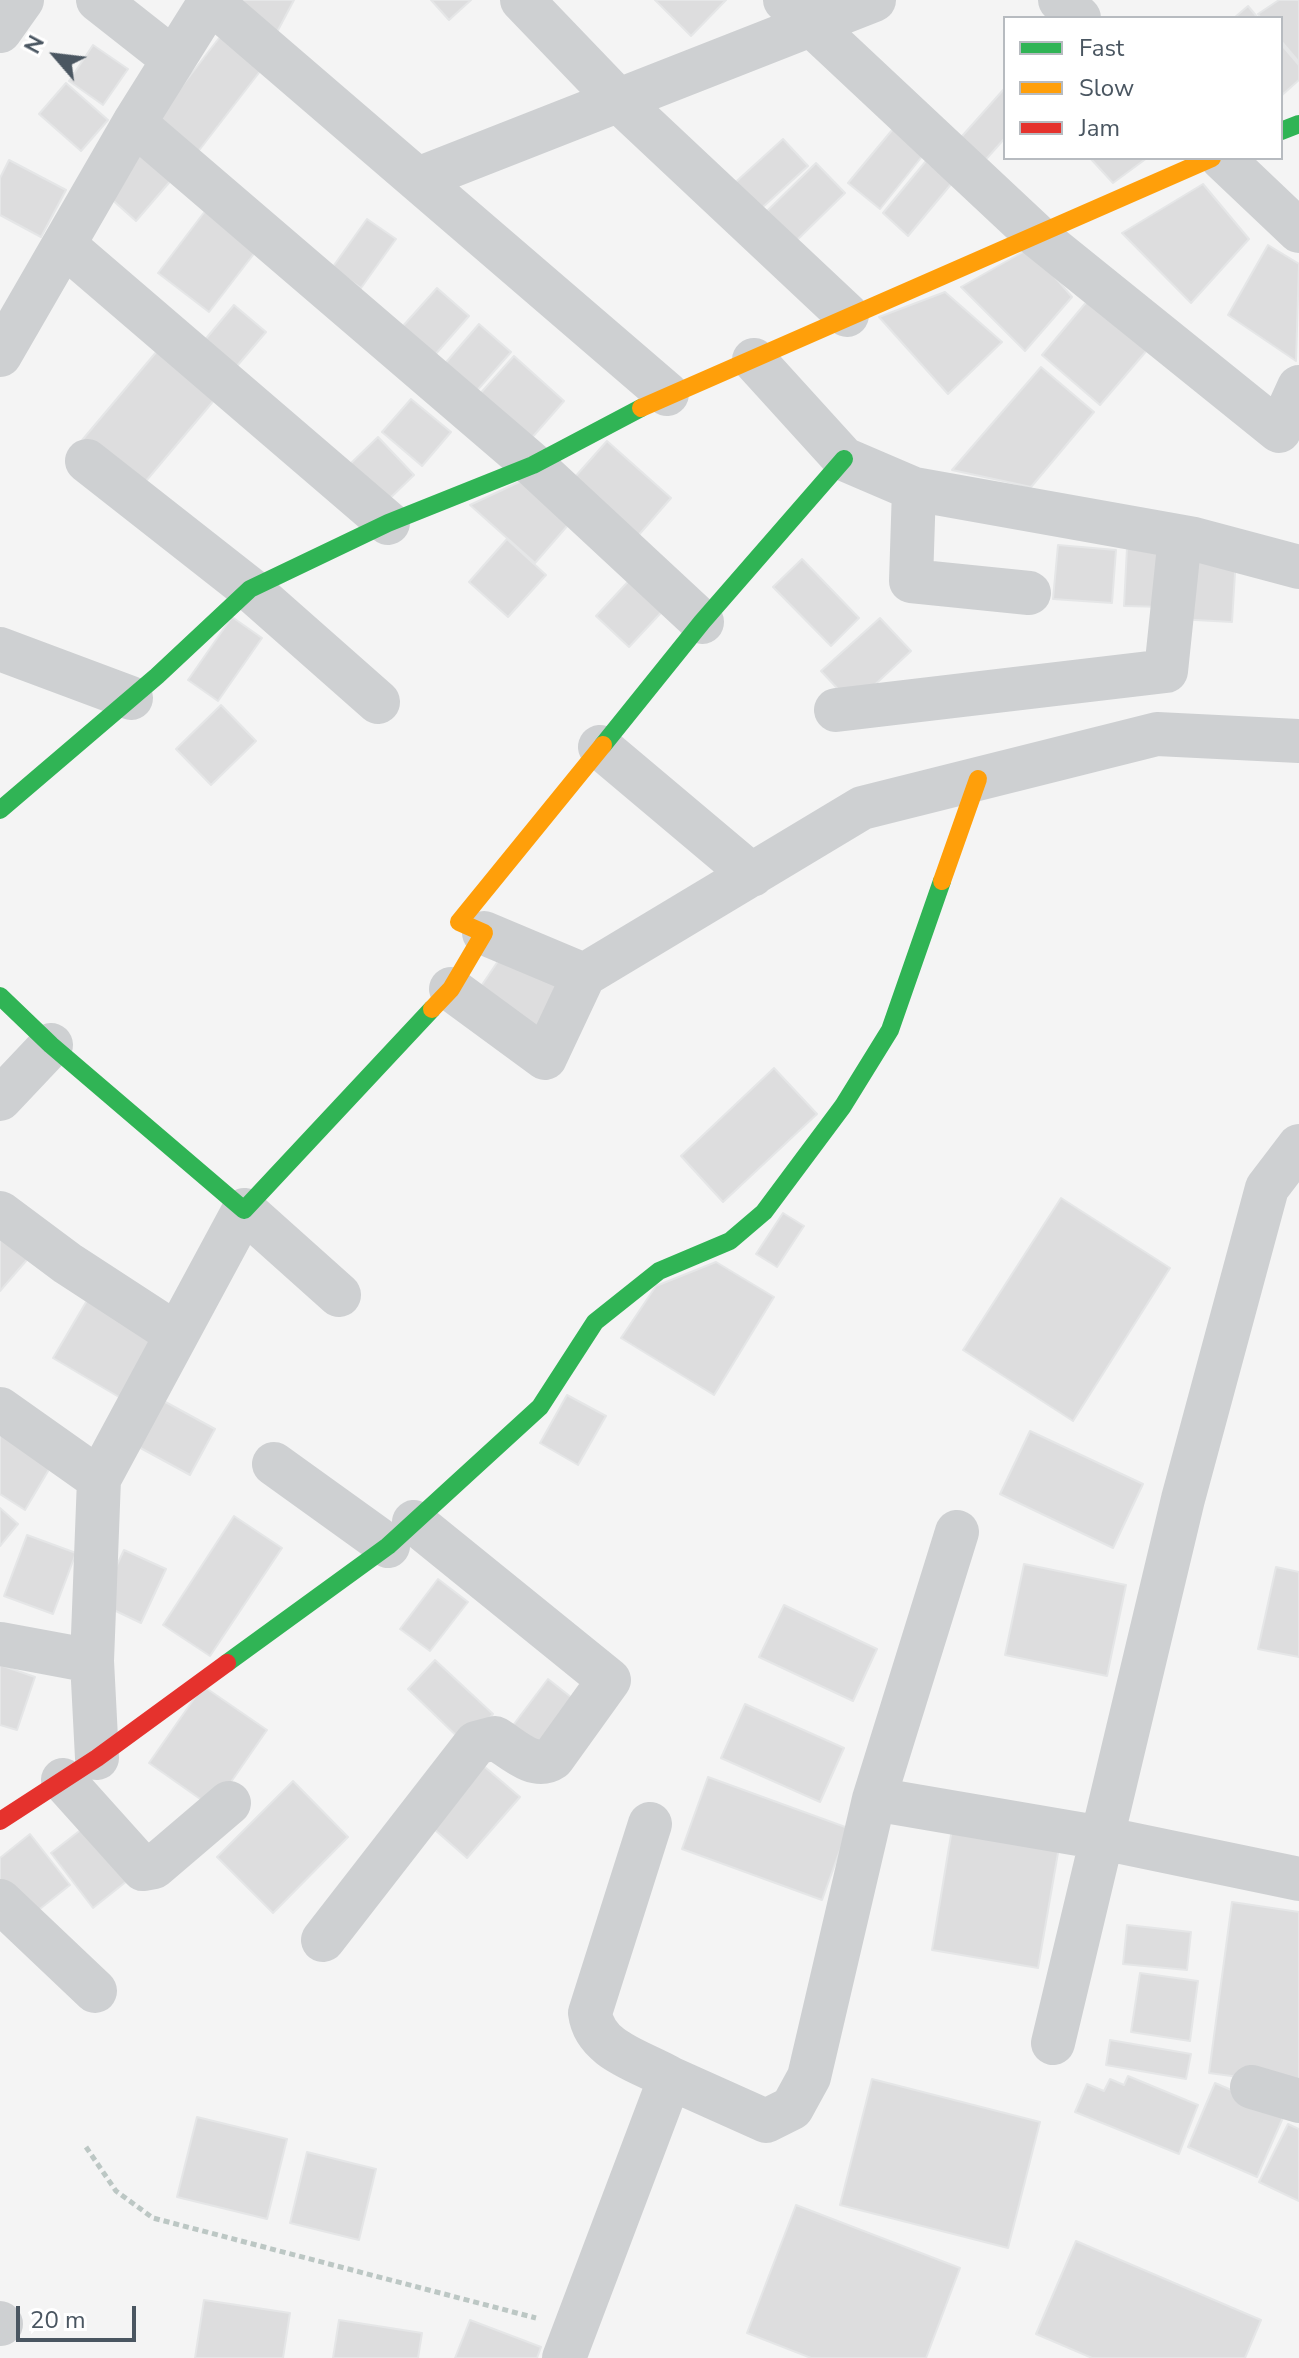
<!DOCTYPE html>
<style>
body{margin:0}
#map{position:relative;width:1299px;height:2358px;overflow:hidden;background:#f4f4f4;font-family:"Nunito Sans",sans-serif}
canvas{display:block}
.legend{position:absolute;left:1003px;top:16px;width:280px;height:144px;box-sizing:border-box;background:#fff;border:2px solid #b7bbc0;margin:0;padding:10px 14px;list-style:none;font-size:24px;color:#4a5661}
.legend li{display:flex;align-items:center;gap:16px;height:40px}
.legend b{width:40px;border:2px solid #b7bbc0}
.north{position:absolute;left:16px;top:16px;width:80px;height:80px;-webkit-text-stroke:6px #fff;paint-order:stroke;rotate:298deg;font-size:22px;font-weight:700;line-height:32px;text-align:center;color:#4a5661}
.north::after{content:'';display:block;margin:auto;width:28px;height:36px;background:#4a5661;clip-path:polygon(50% 0,100% 100%,50% 72%,0 100%)}
.scale{position:absolute;left:16px;top:2306px;width:120px;height:36px;box-sizing:border-box;border:4px solid #4a5661;border-top:0;padding-left:10px;font-size:24px;line-height:28px;white-space:nowrap;color:#4a5661;-webkit-text-stroke:6px #fff;paint-order:stroke}
</style>
<div id="map">
<canvas width="1299" height="2358"></canvas>
<ul class="legend">
<li><b style="height:10px;background:#30b455"></b>Fast</li>
<li><b style="height:10px;background:#ff9f0a"></b>Slow</li>
<li><b style="height:10px;background:#e5322d"></b>Jam</li>
</ul>
<div class="north">N</div>
<div class="scale">20 m</div>
</div>
<script>
const ctx = document.querySelector('canvas').getContext('2d');
ctx.lineJoin = 'round';
function paint(path, color) { ctx.fillStyle = color; ctx.fill(path, 'evenodd'); }
function trace(path, color, width, dash) { ctx.strokeStyle = color; ctx.lineWidth = width; ctx.lineCap = dash ? 'butt' : 'round'; ctx.setLineDash(dash || []); ctx.stroke(path); }
const building = new Path2D(`
 M236,0h58l-17,32z
 M431,0h40l-22,20z
 M655,0h71l-35,36z
 M1279,0h20v62l-18,-21v-23h-20l-3,-4z
 M1248,6l10,12h-24z
 M226,29l42,32 -71,92 -42,-32z
 M1281,44l18,21v15l-18,16z
 M93,45l35,24 -25,36 -34,-24z
 M66,83l42,37 -27,31 -42,-37z
 M1004,89l1,49 -25,28 -25,-22z
 M893,129l31,25 -44,55 -32,-26z
 M783,139l25,27 -55,50 -25,-27z
 M136,146l37,32 -37,43 -37,-33z
 M1090,158h57l-34,25z
 M9,160l57,30 -25,47 -41,-22v-37z
 M926,161l26,22 -44,53 -25,-23z
 M816,163l29,30 -50,49 -29,-30z
 M1203,184l46,55 -58,64 -69,-70z
 M212,202l51,40 -54,70 -51,-39z
 M367,219l29,20 -35,49 -29,-20z
 M1268,245l31,19 -3,97 -68,-46z
 M1030,248l42,49 -47,54 -64,-64z
 M437,288l32,28 -43,49 -32,-29z
 M945,292l57,50 -54,52 -69,-77z
 M1089,299l59,50 -48,56 -58,-50z
 M234,305l32,27 -41,48 -31,-27z
 M479,324l32,28 -38,43 -31,-28z
 M163,344l58,48 -86,102 -57,-49z
 M514,356l50,45 -35,40 -51,-45z
 M1041,367l53,45 -63,75 -79,-17z
 M411,399l40,33 -29,34 -40,-34z
 M378,437l36,38 -30,29 -36,-38z
 M607,441l64,57 -41,47 -64,-58z
 M530,477l45,40 -40,46 -65,-58z
 M507,539l39,36 -38,42 -39,-35z
 M1058,545l58,5 -4,53 -59,-4z
 M1127,548l44,2 -3,57 -44,-1z
 M1181,554l55,3 -4,65 -55,-3z
 M802,559l57,59 -28,28 -58,-59z
 M638,571l33,31 -42,45 -33,-31z
 M232,617l30,21 -44,63 -30,-21z
 M880,618l31,33 -58,54 -32,-34z
 M221,705l35,36 -45,44 -35,-36z
 M509,945l65,43 -38,56 -65,-43z
 M774,1068l43,46 -94,88 -42,-46z
 M1061,1198l109,70 -97,153 -110,-71z
 M783,1213l21,13 -27,41 -21,-13z
 M0,1226l32,28 -32,37z
 M716,1262l58,35 -60,98 -93,-57 35,-52z
 M95,1287l76,46 -42,70 -76,-45z
 M567,1395l39,21 -28,49 -38,-22z
 M160,1399l55,30 -25,46 -55,-30z
 M0,1422l57,34 -32,54 -25,-16z
 M1030,1431l113,53 -30,64 -113,-54z
 M0,1508l18,16 -18,22z
 M234,1516l48,32 -72,108 -47,-31z
 M27,1535l49,18 -23,61 -49,-18z
 M124,1550l42,19 -25,54 -42,-20z
 M1024,1564l102,21 -19,91 -102,-21z
 M1276,1567l23,5v85l-41,-8z
 M438,1579l30,23 -38,49 -30,-22z
 M784,1605l93,44 -24,52 -94,-44z
 M435,1660l58,54 -27,31 -58,-56z
 M0,1665l35,12 -18,53 -17,-5z
 M548,1679l33,26 -37,49 -33,-26z
 M203,1686l64,44 -54,78 -64,-45z
 M745,1704l99,44 -24,54 -99,-44z
 M479,1762l41,35 -53,61 -40,-35z
 M708,1777l140,51 -26,72 -140,-51z
 M293,1781l55,56 -75,76 -56,-56z
 M91,1822l41,55 -39,31 -42,-55z
 M952,1829l107,18 -21,121 -106,-18z
 M30,1834l40,51 -44,35 -26,-33v-29z
 M1232,1902l67,10v173l-90,-12z
 M1127,1925l64,7 -4,38 -64,-6z
 M1140,1973l58,8 -8,60 -59,-9z
 M1110,2040l81,14 -5,25 -80,-14z
 M1128,2076l70,29 -19,49 -104,-42 12,-28 17,7 6,-12 14,6z
 M872,2079l168,43 -32,126 -168,-43z
 M1215,2083l70,30 -28,64 -69,-30z
 M197,2117l90,22 -20,80 -90,-22z
 M1288,2124l11,5v72l-40,-19z
 M307,2152l69,17 -17,71 -69,-17z
 M796,2205l164,63 -34,90h-115l-64,-25z
 M1076,2241l185,79 -16,38h-153l-56,-24z
 M204,2300l86,13 -7,45h-88z
 M339,2320l83,13 -4,25h-85z
 M470,2320l71,27 -4,11h-82z`);
paint(building, '#ddddde');
trace(building, '#e5e6e7', 2);
trace(new Path2D(`
 M86,2147l30,44 37,27 383,100`), '#bcc7c4', 5, [6, 4]);
trace(new Path2D(`
 M98,0l75,59
 M522,0l96,100 229,215
 M785,0l251,235 243,196 20,-44
 M1060,0l19,18
 M210,1l457,393
 M0,31l22,-31
 M134,123l399,342 169,157
 M1222,158l77,73
 M418,179l456,-179
 M64,245l324,278
 M0,355l134,-232 77,-123
 M754,360l90,99 70,30 280,50 105,28
 M87,461l163,128 128,113
 M914,489l-3,92 118,12
 M0,649l131,49
 M836,710l330,-39 14,-134
 M600,747l152,128
 M484,933l100,42 278,-167 295,-74 142,7
 M451,989l94,69 39,-83
 M0,1099l51,-54
 M0,1213l67,50 109,71
 M0,1409l99,70
 M274,1464l114,82
 M0,1644l92,17
 M97,1758l-5,-97 7,-182 145,-269 95,85
 M63,1780l80,89 11,-2 75,-64
 M874,1799l228,39 197,41
 M650,1824l-60,189c5,38 51,48 80,65
 M0,1901l95,90
 M323,1940l153,-197 19,-5c17,10 39,33 58,20l56,-78 -195,-158
 M1053,2043l130,-544 84,-311 32,-42
 M1252,2087l47,14
 M0,2323l1,1
 M564,2358l106,-280 96,43 26,-13 17,-31 65,-278 83,-267`), '#ced0d2', 44);
trace(new Path2D(`
 M1281,131l18,-7
 M603,745l99,-123 142,-163
 M0,810l157,-134 93,-87 138,-66 145,-58 108,-57
 M0,996l51,49 193,165 188,-201
 M227,1663l161,-117 152,-139 55,-85 64,-51 71,-30 34,-29 79,-106 47,-76 52,-149`), '#30b455', 18);
trace(new Path2D(`
 M641,408l571,-250
 M942,881l36,-102
 M432,1009l19,-20 33,-56 -25,-11 144,-177`), '#ff9f0a', 18);
trace(new Path2D(`
 M0,1821l97,-63 130,-95`), '#e5322d', 18);
</script>
